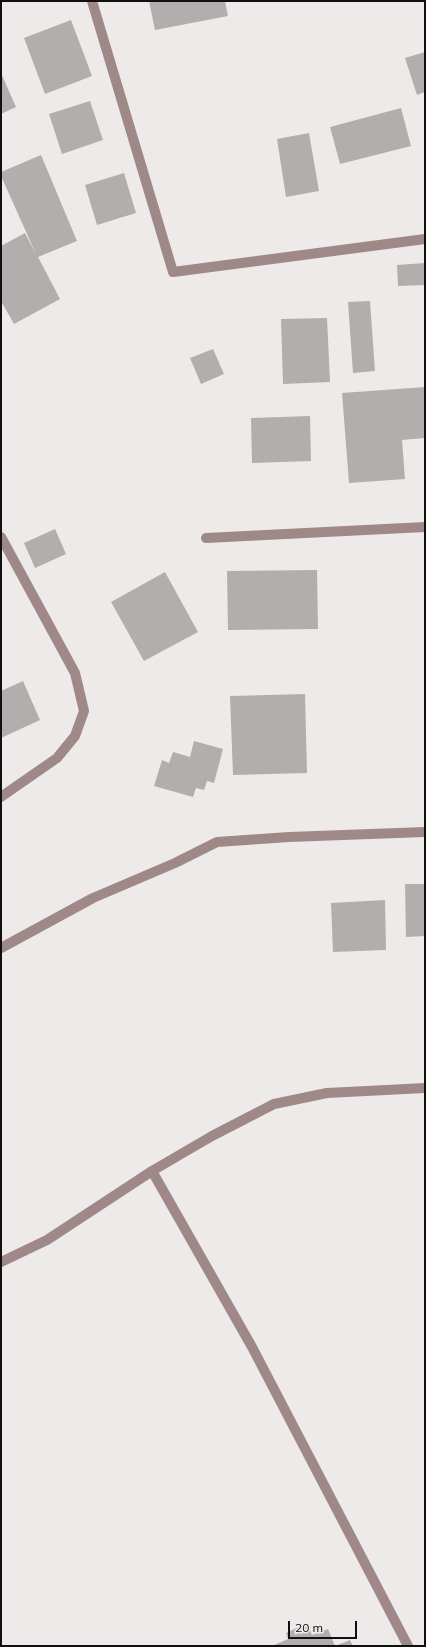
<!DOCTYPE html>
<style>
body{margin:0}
#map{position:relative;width:426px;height:1647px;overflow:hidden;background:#efeaea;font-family:Mulish,sans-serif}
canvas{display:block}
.frame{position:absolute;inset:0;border:2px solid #110f0f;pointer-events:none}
.scale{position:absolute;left:288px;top:1621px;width:69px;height:18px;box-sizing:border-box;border:2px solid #110f0f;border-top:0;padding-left:5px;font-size:12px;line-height:14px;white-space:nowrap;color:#110f0f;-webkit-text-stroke:3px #efeaea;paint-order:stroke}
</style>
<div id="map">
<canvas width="426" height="1647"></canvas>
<div class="frame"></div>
<div class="scale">20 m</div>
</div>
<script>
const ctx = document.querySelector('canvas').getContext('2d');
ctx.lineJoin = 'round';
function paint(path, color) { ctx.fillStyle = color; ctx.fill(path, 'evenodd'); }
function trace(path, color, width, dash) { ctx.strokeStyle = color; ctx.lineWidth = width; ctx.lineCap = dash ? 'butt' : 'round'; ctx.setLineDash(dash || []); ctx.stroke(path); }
paint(new Path2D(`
 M149,1h76l3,15 -73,14z
 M71,20l21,56 -47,18 -21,-56z
 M425,52v40l-8,3 -12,-37z
 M1,73l15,34 -15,7z
 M90,101l13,39 -41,14 -13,-40z
 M401,108l10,38 -71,18 -10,-37z
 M309,133l10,58 -33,6 -9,-58z
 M41,155l36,86 -39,16 22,42 -46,25 -13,-23v-55l24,-13 11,21 -35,-78v-4z
 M124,173l12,40 -39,12 -12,-40z
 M425,263v22l-27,1 -1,-21z
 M370,301l5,70 -22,2 -5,-71z
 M327,318l3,64 -47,2 -2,-65z
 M213,349l11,25 -23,10 -11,-26z
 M425,387v51l-23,2 3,39 -56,4 -7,-90z
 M310,416l1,45 -59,2 -1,-45z
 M55,529l11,25 -31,14 -11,-25z
 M317,570l1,59 -90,1 -1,-59z
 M165,572l33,60 -54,29 -33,-59z
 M23,681l17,39 -39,18v-47z
 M305,694l2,79 -74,2 -3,-79z
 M194,741l29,8 -9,34 -7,-2 -3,9 -8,-2 -3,9 -39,-11 8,-26 7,3 4,-11 17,5z
 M405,884h20v52l-19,1z
 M385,900l1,50 -53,2 -2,-49z
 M307,1623l5,12 16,-6 7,17h-63l16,-7 -2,-6z
 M350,1640l3,6h-18z`), '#b3aeae');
trace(new Path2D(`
 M152,1171l100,176 156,299`), '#9e8988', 10);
trace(new Path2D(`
 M92,1l81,271 252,-33
 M1,537l74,136 9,38 -9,25 -18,22 -56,39
 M206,538l219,-11
 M1,948l92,-50 82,-35 42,-21 72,-5 136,-5
 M1,1262l46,-22 105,-69 60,-35 62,-32 53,-11 98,-5`), '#9e8988', 10);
</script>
